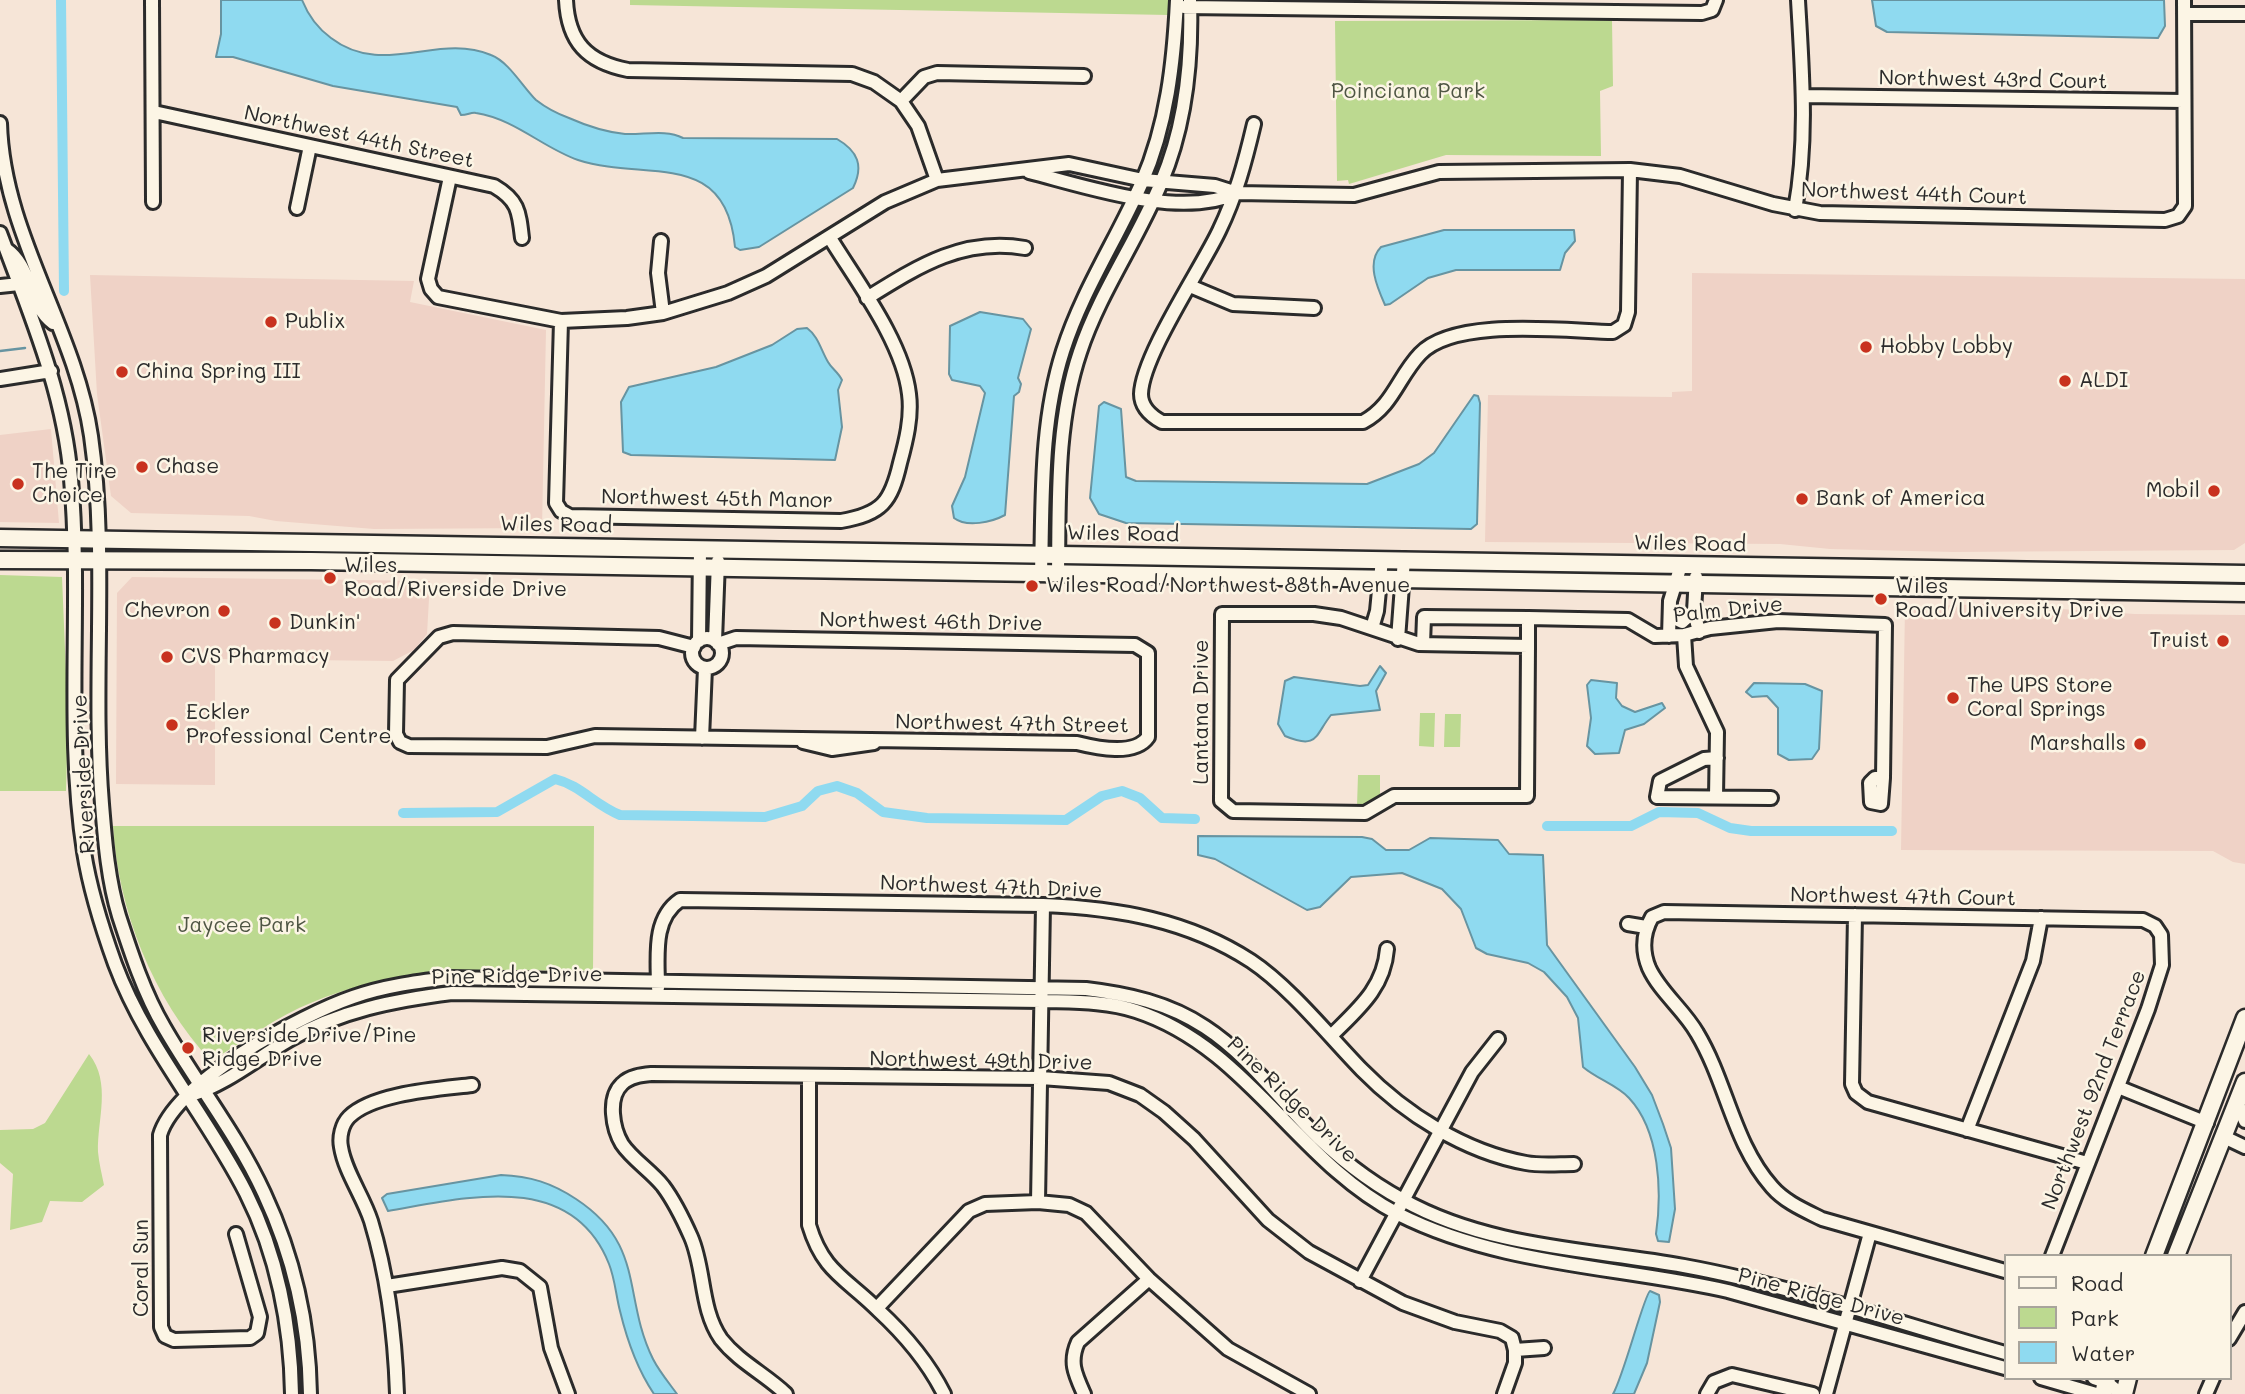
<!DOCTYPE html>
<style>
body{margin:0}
#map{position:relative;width:2245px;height:1394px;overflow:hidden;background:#f6e5d7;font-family:Mali,sans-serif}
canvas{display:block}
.legend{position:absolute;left:2004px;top:1254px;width:228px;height:126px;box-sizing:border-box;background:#fcf5e5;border:2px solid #a8a49b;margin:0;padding:9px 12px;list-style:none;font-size:21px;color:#2b2b2b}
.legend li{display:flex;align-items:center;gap:14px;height:35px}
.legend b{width:35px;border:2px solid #a8a49b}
</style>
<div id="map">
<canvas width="2245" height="1394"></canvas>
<ul class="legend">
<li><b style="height:9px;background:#fcf5e5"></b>Road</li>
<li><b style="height:19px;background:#bcd990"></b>Park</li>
<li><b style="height:19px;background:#8fdaf0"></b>Water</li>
</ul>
</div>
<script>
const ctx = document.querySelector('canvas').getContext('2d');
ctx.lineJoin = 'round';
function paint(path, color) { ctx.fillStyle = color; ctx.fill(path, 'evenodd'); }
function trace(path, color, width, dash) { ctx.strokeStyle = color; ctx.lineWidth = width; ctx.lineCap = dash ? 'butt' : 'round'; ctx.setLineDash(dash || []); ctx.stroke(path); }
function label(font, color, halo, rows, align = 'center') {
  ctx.font = font + ' Mali,sans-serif'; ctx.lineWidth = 5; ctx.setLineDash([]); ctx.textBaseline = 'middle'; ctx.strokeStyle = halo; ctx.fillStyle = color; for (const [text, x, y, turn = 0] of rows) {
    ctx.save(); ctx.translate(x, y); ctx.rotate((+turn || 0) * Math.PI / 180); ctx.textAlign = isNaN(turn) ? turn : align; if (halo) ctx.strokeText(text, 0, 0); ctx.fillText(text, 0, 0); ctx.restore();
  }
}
paint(new Path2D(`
 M1692,273l553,6v264l-11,7 -281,2 -123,-3 -50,-5 -295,-2 3,-147 184,2v-5l20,-1z
 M90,275l324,6 -4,21 136,28 -4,198 -168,1 -98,-8 -27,-5 -118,-3 -20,-17 -14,-102z
 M51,429l8,94 -59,-1v-87z
 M132,577l298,4 -3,53 -13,16 -21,11 -178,-2v126l-99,-1 1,-191z
 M1987,604l148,10 110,1v249l-12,-2 -20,-11 -312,-1 4,-243z`), '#efd2c6');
paint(new Path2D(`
 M630,0h539v15l-539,-10z
 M1612,20l1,66 -13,5 1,65 -155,-1 -97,29 -1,-4 -11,1 -2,-160z
 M0,575l62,2 6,145 -2,69h-66z
 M1420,713h15l-1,34 -15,-1z
 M1445,714h16l-1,33h-16z
 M1358,775h22v25l-12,6h-11z
 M113,826h481l-1,145c-100,0 -185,-8 -280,31 -36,14 -70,40 -102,59 -58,-62 -93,-151 -98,-235z
 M89,1054c23,29 8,66 9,98 1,11 4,23 6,33l-22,17 -32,-1 -8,21 -32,8 3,-56 -13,-11v-33l33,-1 12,-6z`), '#bcd990');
const water = new Path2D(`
 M221,0h81c6,15 15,28 29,38 52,40 107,-6 160,17 18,7 31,31 45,45 9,7 22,14 33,18 18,8 36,14 56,16 19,1 41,-5 58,4l154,1c21,12 27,27 16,49l-94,59 -19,3 -5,-3c-9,-100 -91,-65 -157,-87 -35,-12 -63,-41 -102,-47 -5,-1 -8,2 -15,2l-4,-8 -124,-21 -100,-29h-17l5,-23z
 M1872,0h292l1,26 -7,12 -271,-6 -11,-6z
 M1444,230h130l1,11 -10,12 -5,17h-104l-28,8 -38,26 -5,1c-8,-18 -19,-43 -4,-58z
 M980,312l43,7 8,10 -13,49 3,6 -2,8 -5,4 -9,119c-13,7 -38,13 -51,3l-2,-12 13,-29 20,-84 -5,-7 -28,-6 -3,-6 1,-48z
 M807,328c11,8 14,22 21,34 4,7 10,10 14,18l-4,10 4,37 -7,33 -204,-5 -8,-3 -2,-50 8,-15 87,-20 56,-22 25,-16z
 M1474,395l4,1 2,7 -3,121 -6,5 -345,-6 -27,-9 -9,-16 9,-92 5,-4 17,7 5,68 10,4 231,3 52,-20 15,-11z
 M1380,666l6,7 -10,18 4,19 -49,5c-16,20 -13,35 -46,21l-7,-12 7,-43 9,-4 66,9 8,-1z
 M1591,680l26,3 -1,15 6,8 13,6 27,-9 3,5 -21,16 -19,6 -6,23 -24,1 -8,-8 4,-28 -4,-33z
 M1754,683l51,1 17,7 -3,58 -7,10 -23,1 -11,-6v-46l-11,-12 -15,1 -6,-5z
 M1198,836l164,1 10,2 14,11h23l21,-12 68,2 11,14 34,1 4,90 88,122 17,28 11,29 8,24 4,61 -6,33 -11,-1 -2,-7c6,-42 4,-103 -27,-136 -12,-13 -32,-19 -46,-31l-5,-49 -11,-21 -23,-25 -16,-9 -41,-9 -11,-6 -15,-39 -19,-20 -40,-16 -51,4 -31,30 -13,3 -92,-51 -17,-4z
 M501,1175c29,1 51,8 75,24 70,46 46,97 77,160 6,12 16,24 24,35h-23c-17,-25 -27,-54 -34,-83 -4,-15 -5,-32 -11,-47 -38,-95 -144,-66 -221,-53l-6,-13 5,-4z
 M1650,1291l9,4 1,7 -13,61 -13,31h-21c11,-19 31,-99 37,-103z`);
paint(water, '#8fdaf0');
trace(water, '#6794a1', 2);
trace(new Path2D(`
 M0,351l25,-3`), '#6794a1', 2.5);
trace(new Path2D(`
 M61,0l3,291
 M403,813l94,-1 58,-33c25,6 40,26 65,36l145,2 37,-11 16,-15 19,-5 20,7 26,19 44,6 139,2 36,-24 20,-5 18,7 22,20 33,1
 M1547,826h84l28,-14 39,1 32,15 21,3h141`), '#8fdaf0', 10);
const minor = new Path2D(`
 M152,0l1,202
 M566,0c2,42 21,62 62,70l224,4 22,8 27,19 23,-24 13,-4 147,3
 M1184,7l518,6 10,-3 4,-10
 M2184,14h61
 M1803,96l381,5
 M901,101l17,25 19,54
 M154,112l340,74c24,14 25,25 28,52
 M0,123c3,112 75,204 91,313 17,118 1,247 11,368 3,37 6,76 17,112 12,37 25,77 45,111 32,56 73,107 100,166 29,62 45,132 46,201
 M1254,124c-9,38 -18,72 -35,107 -18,38 -77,125 -78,163 0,14 10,22 21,28h201c30,-16 35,-45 57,-68 34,-37 145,-23 193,-22l11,-7 4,-13 2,-142
 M1029,172c59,15 151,47 208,21
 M450,177l-22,102 3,10 7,8 123,24 66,-3 36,-5 65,-20 38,-17 119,-74 52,-22 132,-16 74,16 72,6 22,7 117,2 85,-23 191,-2 50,6 93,28 47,9 345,7 13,-4 7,-10 -1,-206
 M297,208l13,-62
 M1795,210c13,-70 7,-140 3,-210
 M0,233c30,81 64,159 71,246 11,124 -6,250 13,373 6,38 18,76 31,112 31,83 91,150 131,229 31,61 45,133 46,201
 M661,241l-3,32 5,40
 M6,249c26,18 22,55 47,74
 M0,286l19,-2
 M1190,286l43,18 81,4
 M867,298c50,-31 96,-61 158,-50
 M561,321l-5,182 5,8 9,5 271,5c41,-7 50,-19 59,-58 6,-22 12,-46 9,-69 -6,-52 -52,-112 -79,-156
 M0,379l51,-8
 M1041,573c2,-74 -1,-150 22,-222 19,-60 54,-112 79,-169 25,-57 32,-120 35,-182
 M1058,574c1,-75 -2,-151 22,-222 20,-60 57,-111 81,-169 24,-56 31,-122 29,-183
 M1696,577l-2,34 5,21
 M1670,616l12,6 12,-11
 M1372,628l5,-17 5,-52
 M1684,635l2,31 31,66 -1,65
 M1669,636l1,-35 11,-36
 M692 653a15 15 0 1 1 30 0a15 15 0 1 1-30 0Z
 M1398,639l6,-80
 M699,641l1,-92
 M715,641l3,-80
 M1423,644l1,-27 104,1
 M1528,646l-1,150h-133l-29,17 -132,-2 -12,-10 1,-187h92l27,4 78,26 109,2v-28l100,2 27,16 29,-1 26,-7 68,-7 107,4 -2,153 -2,26 -10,-2 -1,-19 5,-5h8
 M694,647l-35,-9 -206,-5 -14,4 -42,43 -1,54 4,8 9,4 138,1 48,-11 482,7c20,5 58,13 71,-6v-84l-13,-8 -399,-7 -18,6
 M702,738l3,-70
 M803,742l29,7 42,-6
 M1717,758l-13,1 -44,22 -3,16 114,1
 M1855,915l-3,169 4,9 12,9 219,61
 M1628,924l18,3
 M658,988c0,-31 -6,-69 22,-88l363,5c74,3 145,15 208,56 39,26 78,75 111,109 43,44 103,82 164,93 15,3 33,1 48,1
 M1332,1035c26,-26 52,-47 55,-86
 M809,1077v148c14,47 37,53 69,85 26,24 50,52 66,84
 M2118,1087l89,36
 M191,1095c36,-11 65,-36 98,-55 50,-29 106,-40 163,-47l590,8c31,1 64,0 94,10 111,36 161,151 262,203 103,52 220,52 330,77l277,77
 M2237,1102l8,19
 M1967,1130l66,-169 8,-43
 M2224,1137l21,10
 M1038,1202l5,-297
 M236,1234l24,83 -3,16 -7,5 -76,2 -9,-4 -4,-9 -1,-192c16,-54 141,-120 193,-138 31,-11 63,-15 95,-19l638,11c42,5 83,14 119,38 40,26 69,65 102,99 27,28 61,55 96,74 86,48 187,49 281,66 109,20 215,57 321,87
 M2005,1271l-183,-52c-18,-9 -37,-17 -50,-32 -39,-44 -45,-104 -75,-154 -13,-23 -37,-41 -48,-65 -7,-17 -6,-35 3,-51l12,-5 479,8 12,6 6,9 1,30 -14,44 -96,247
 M1360,1281l112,-209 26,-33
 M387,1286l115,-18 18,3 20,16 11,61 17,46
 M877,1308l92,-97 16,-7 53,-2 31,3 17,8 63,66 79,70 81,45
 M2229,1339l16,-27
 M2041,1378l55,16
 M2094,1378l12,4 15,12
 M397,1394c-2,-59 -9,-117 -26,-173 -8,-25 -26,-49 -30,-74 -2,-10 1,-23 8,-30 24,-24 90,-28 123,-32
 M786,1394c-21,-20 -47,-32 -65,-55 -21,-30 -16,-70 -30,-102 -8,-18 -16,-35 -28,-51 -12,-15 -31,-27 -41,-42 -9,-15 -15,-46 0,-60 8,-8 20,-9 30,-10l389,4 68,5 31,12 24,17 30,27 74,81 41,32 94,51 52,19 45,9 12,7 3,12 29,-2
 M1084,1394c-9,-20 -15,-32 -6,-52l71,-63
 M1504,1394l11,-31v-13
 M1707,1394l7,-12 18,-7 81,19
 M1826,1394l44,-161
 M2206,1394l7,-16`);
const major = new Path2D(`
 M0,538l2245,36
 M0,560l311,1 1934,32
 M2154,1256l91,-238
 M2176,1256l69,-174
 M2103,1394l4,-16
 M2124,1394l4,-16`);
trace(minor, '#2b2b2b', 18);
trace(major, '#2b2b2b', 21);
trace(minor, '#fcf5e5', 12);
trace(major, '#fcf5e5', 16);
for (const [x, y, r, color] of [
 [271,322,7,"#c8321e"],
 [1866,347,7,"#c8321e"],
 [122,372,7,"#c8321e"],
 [2065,381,7,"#c8321e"],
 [142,467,7,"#c8321e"],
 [18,484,7,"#c8321e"],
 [2214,491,7,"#c8321e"],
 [1802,499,7,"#c8321e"],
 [330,578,7,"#c8321e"],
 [1032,586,7,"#c8321e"],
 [1881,599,7,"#c8321e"],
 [224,611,7,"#c8321e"],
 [275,623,7,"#c8321e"],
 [2223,641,7,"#c8321e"],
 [167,657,7,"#c8321e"],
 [1953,698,7,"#c8321e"],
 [172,725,7,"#c8321e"],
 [2140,744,7,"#c8321e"],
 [188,1048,7,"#c8321e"]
]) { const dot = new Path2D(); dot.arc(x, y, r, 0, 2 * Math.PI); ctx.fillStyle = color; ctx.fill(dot); trace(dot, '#fcf5e5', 2.5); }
label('21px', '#2b2b2b', '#fcf5e5', [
 ["Northwest 43rd Court",1993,80,1],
 ["Northwest 44th Street",359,137,12],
 ["Northwest 44th Court",1914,194,2],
 ["Northwest 45th Manor",717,499,1],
 ["Wiles Road",556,525,1],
 ["Wiles Road",1123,534,1],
 ["Wiles Road",1690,544,1],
 ["Palm Drive",1728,610,-6],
 ["Northwest 46th Drive",931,622,1],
 ["Lantana Drive",1202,712,-90],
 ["Northwest 47th Street",1012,724,1],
 ["Riverside Drive",84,774,-93],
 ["Northwest 47th Drive",991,887,2],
 ["Northwest 47th Court",1903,897,1],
 ["Pine Ridge Drive",517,976,-1],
 ["Northwest 49th Drive",981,1061,1],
 ["Northwest 92nd Terrace",2094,1090,-69],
 ["Pine Ridge Drive",1292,1100,44],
 ["Coral Sun",142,1268,-90],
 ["Pine Ridge Drive",1821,1297,15]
]);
label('21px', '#4f5644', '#fcf5e5', [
 ["Poinciana Park",1408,92],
 ["Jaycee Park",242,926]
]);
label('21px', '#2b2b2b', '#fcf5e5', [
 ["Publix",285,322],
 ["Hobby Lobby",1880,347],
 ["China Spring III",136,372],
 ["ALDI",2079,381],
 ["Chase",156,467],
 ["The Tire",32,472],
 ["Choice",32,496],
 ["Mobil",2200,491,"right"],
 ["Bank of America",1816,499],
 ["Wiles",344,566],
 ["Road/Riverside Drive",344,590],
 ["Wiles Road/Northwest 88th Avenue",1046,586],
 ["Wiles",1895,587],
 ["Road/University Drive",1895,611],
 ["Chevron",210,611,"right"],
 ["Dunkin'",289,623],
 ["Truist",2209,641,"right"],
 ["CVS Pharmacy",181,657],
 ["The UPS Store",1967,686],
 ["Coral Springs",1967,710],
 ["Eckler",186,713],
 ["Professional Centre",186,737],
 ["Marshalls",2126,744,"right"],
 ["Riverside Drive/Pine",202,1036],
 ["Ridge Drive",202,1060]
], 'left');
</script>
